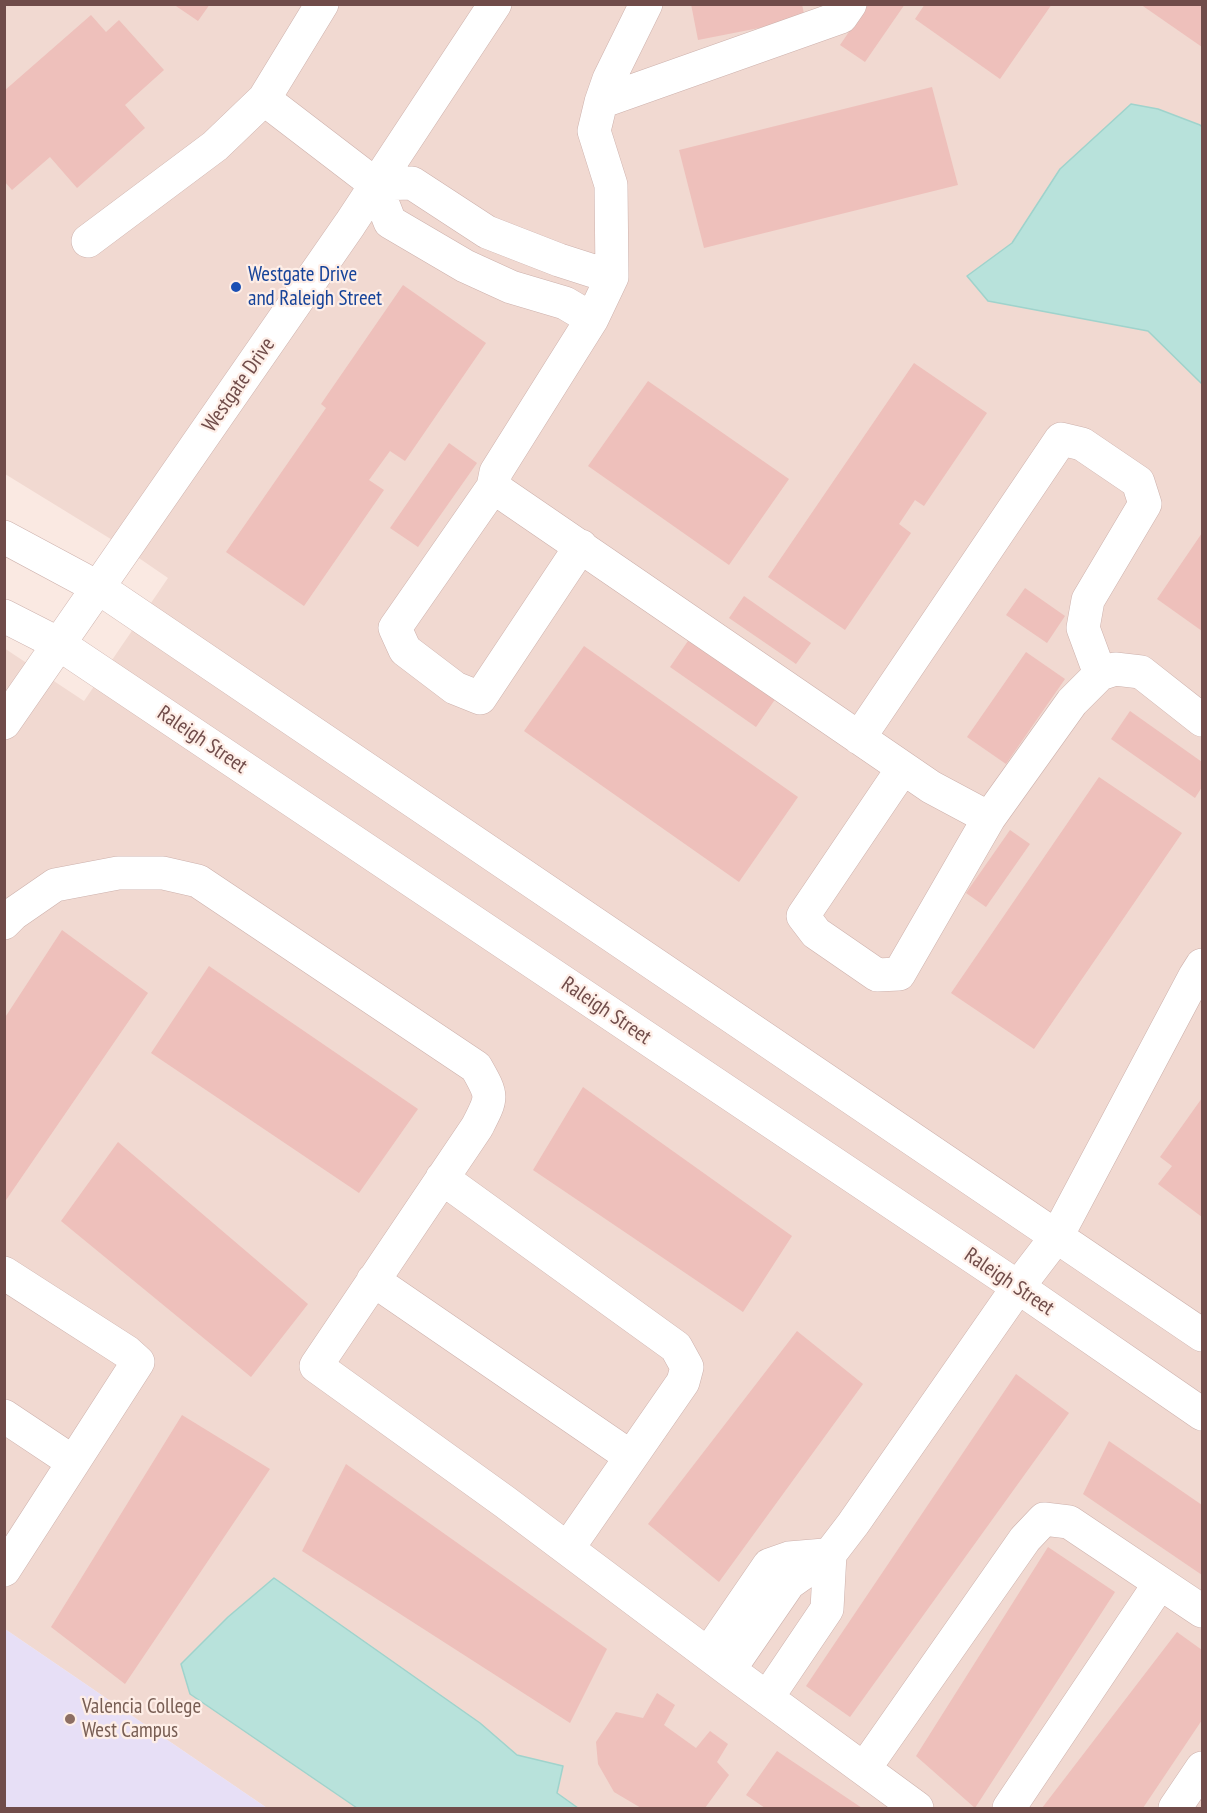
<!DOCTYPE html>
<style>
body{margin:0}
#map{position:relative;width:1207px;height:1813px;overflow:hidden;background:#fae9e2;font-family:"PT Sans Narrow",sans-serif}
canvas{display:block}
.frame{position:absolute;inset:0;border:6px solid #704c4a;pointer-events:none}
</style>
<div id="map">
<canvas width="1207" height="1813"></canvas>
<div class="frame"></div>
</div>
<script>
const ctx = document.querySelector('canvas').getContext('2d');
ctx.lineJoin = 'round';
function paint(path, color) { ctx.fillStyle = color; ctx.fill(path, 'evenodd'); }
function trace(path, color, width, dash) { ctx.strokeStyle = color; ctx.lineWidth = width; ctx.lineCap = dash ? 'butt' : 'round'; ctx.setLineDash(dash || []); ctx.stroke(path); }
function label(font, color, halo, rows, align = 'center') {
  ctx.font = font + ' "PT Sans Narrow",sans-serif'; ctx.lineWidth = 4.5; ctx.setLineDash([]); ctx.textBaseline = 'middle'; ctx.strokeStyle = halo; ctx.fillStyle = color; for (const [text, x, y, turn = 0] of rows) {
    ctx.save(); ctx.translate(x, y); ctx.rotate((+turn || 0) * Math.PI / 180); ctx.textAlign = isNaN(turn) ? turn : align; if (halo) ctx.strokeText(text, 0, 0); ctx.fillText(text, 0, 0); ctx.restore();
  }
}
paint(new Path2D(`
 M5,5h1197v1803h-935l-262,-179 -1,-981 80,53 84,-123 -54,-37 -109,-67z`), '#f1d9d1');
paint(new Path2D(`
 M4,1629h1l262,179h-262z`), '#e7dff6');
const water = new Path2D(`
 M1131,104l27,5 42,16 2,2v257l-54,-53 -160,-30 -21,-25 45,-33 48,-74z
 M274,1578l206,145 37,32 46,11 -6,27 21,15h-221l-167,-114 -9,-30 47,-47z`);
paint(water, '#b8e2db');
trace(water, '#9fd3cc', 1.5);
paint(new Path2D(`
 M173,4h37l-12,17z
 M691,4h111l3,15 -107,21z
 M868,4h37l-40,58 -25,-17z
 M925,4h127l-52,75 -85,-60z
 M1140,4h62v43z
 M91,15l15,17 13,-12 45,50 -39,35 20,23 -68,60 -27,-31 -38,33 -8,-9v-90z
 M932,87l26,98 -254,63 -25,-98z
 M403,285l83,58 -81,118 -15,-10 -21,29 15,10 -80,116 -78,-54 100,-144 -5,-4z
 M914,363l73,50 -63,93 -9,-6 -16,24 12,9 -66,97 -77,-53z
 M648,381l141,98 -60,86 -141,-99z
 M449,443l28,20 -59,84 -28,-19z
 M1202,533v98l-45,-32z
 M1025,588l40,28 -18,27 -41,-28z
 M744,596l67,47 -15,21 -67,-46z
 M690,638l86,60 -20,29 -86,-60z
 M584,646l214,151 -59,85 -215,-151z
 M1026,652l39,27 -59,85 -39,-27z
 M1130,711l72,51v25l-7,11 -84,-59z
 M1099,777l83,56 -148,216 -83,-56z
 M1010,830l20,14 -44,63 -20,-14z
 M62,930l86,63 -144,210v-184z
 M209,966l209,143 -59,84 -208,-140z
 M583,1087l209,149 -49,76 -210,-142z
 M1202,1098v119l-44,-33 14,-18 -12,-9z
 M118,1142l190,162 -57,73 -190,-156z
 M797,1331l66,53 -144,198 -71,-58z
 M1016,1374l53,39 -219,304 -44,-31z
 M182,1415l88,54 -145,215 -74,-57z
 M1109,1441l93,64v70l-119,-81z
 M346,1464l261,185 -37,74 -268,-172z
 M1048,1547l67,45 -140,216 -59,-52z
 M1177,1632l25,18v70l-59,88h-101z
 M657,1693l18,12 -11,20 32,23 14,-17 18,13 -11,18 12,13 -24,33h-64l-27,-16 -16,-28 -2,-22 20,-30 27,6z
 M777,1751l85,57h-97l-19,-13z`), '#eec0bb');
const minor = new Path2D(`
 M646,4l-37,75 -8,23 -7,29 17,54 1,92 -20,42 -96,153 -3,15 438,300 58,31 83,-116 28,-28 15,-5 26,3 61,48
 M264,99l111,85 15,38 75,44 46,21 54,16 27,16
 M601,102l240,-85 9,-13
 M375,184l37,-1 75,49 72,28 53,17
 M88,241l127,-95 49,-47 58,-95
 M493,487l-98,141 10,22 50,38 25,10 101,-152
 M4,537l95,51 1103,747
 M4,616l55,28 959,643 184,127
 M4,723l346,-499 145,-220
 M859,738l202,-299 21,5 56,38 7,22 -57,96 -5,28 17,46
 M903,768l-100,148 13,17 61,42 22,-1 90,-156
 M4,923l9,-9 42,-29 63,-12h45l35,8 278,186c17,30 17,29 1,60l-161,239 189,136 224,168 188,138
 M442,1178l234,169 11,20 -4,15 -115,166
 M4,1273l123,79 11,10 -134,208
 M373,1280l258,177
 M4,1416l69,46
 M708,1654l61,-89 20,-7 36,-3
 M729,1670l60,-87 41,-29 23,-30 165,-237 39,-51 138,-260 7,-11
 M767,1698l60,-89 3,-55
 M864,1769l161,-230 19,-20 25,3 133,89
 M1009,1808l151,-225
 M1175,1808l27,-40`);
trace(minor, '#cdb1ac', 34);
trace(minor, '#fff', 33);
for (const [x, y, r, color] of [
 [236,287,6,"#1a4fb4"],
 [70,1719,6,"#8d6e63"]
]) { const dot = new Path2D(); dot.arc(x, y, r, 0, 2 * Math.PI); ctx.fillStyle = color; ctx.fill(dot); trace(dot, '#feeee7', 2); }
label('21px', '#164399', '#feeee7', [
 ["Westgate Drive",248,275],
 ["and Raleigh Street",248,299]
], 'left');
label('21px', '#704c4a', '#feeee7', [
 ["Westgate Drive",239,385,-55],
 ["Raleigh Street",202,740,34],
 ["Raleigh Street",606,1011,34],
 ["Raleigh Street",1009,1282,34]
]);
label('21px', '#785e54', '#feeee7', [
 ["Valencia College",82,1707],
 ["West Campus",82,1731]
], 'left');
</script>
